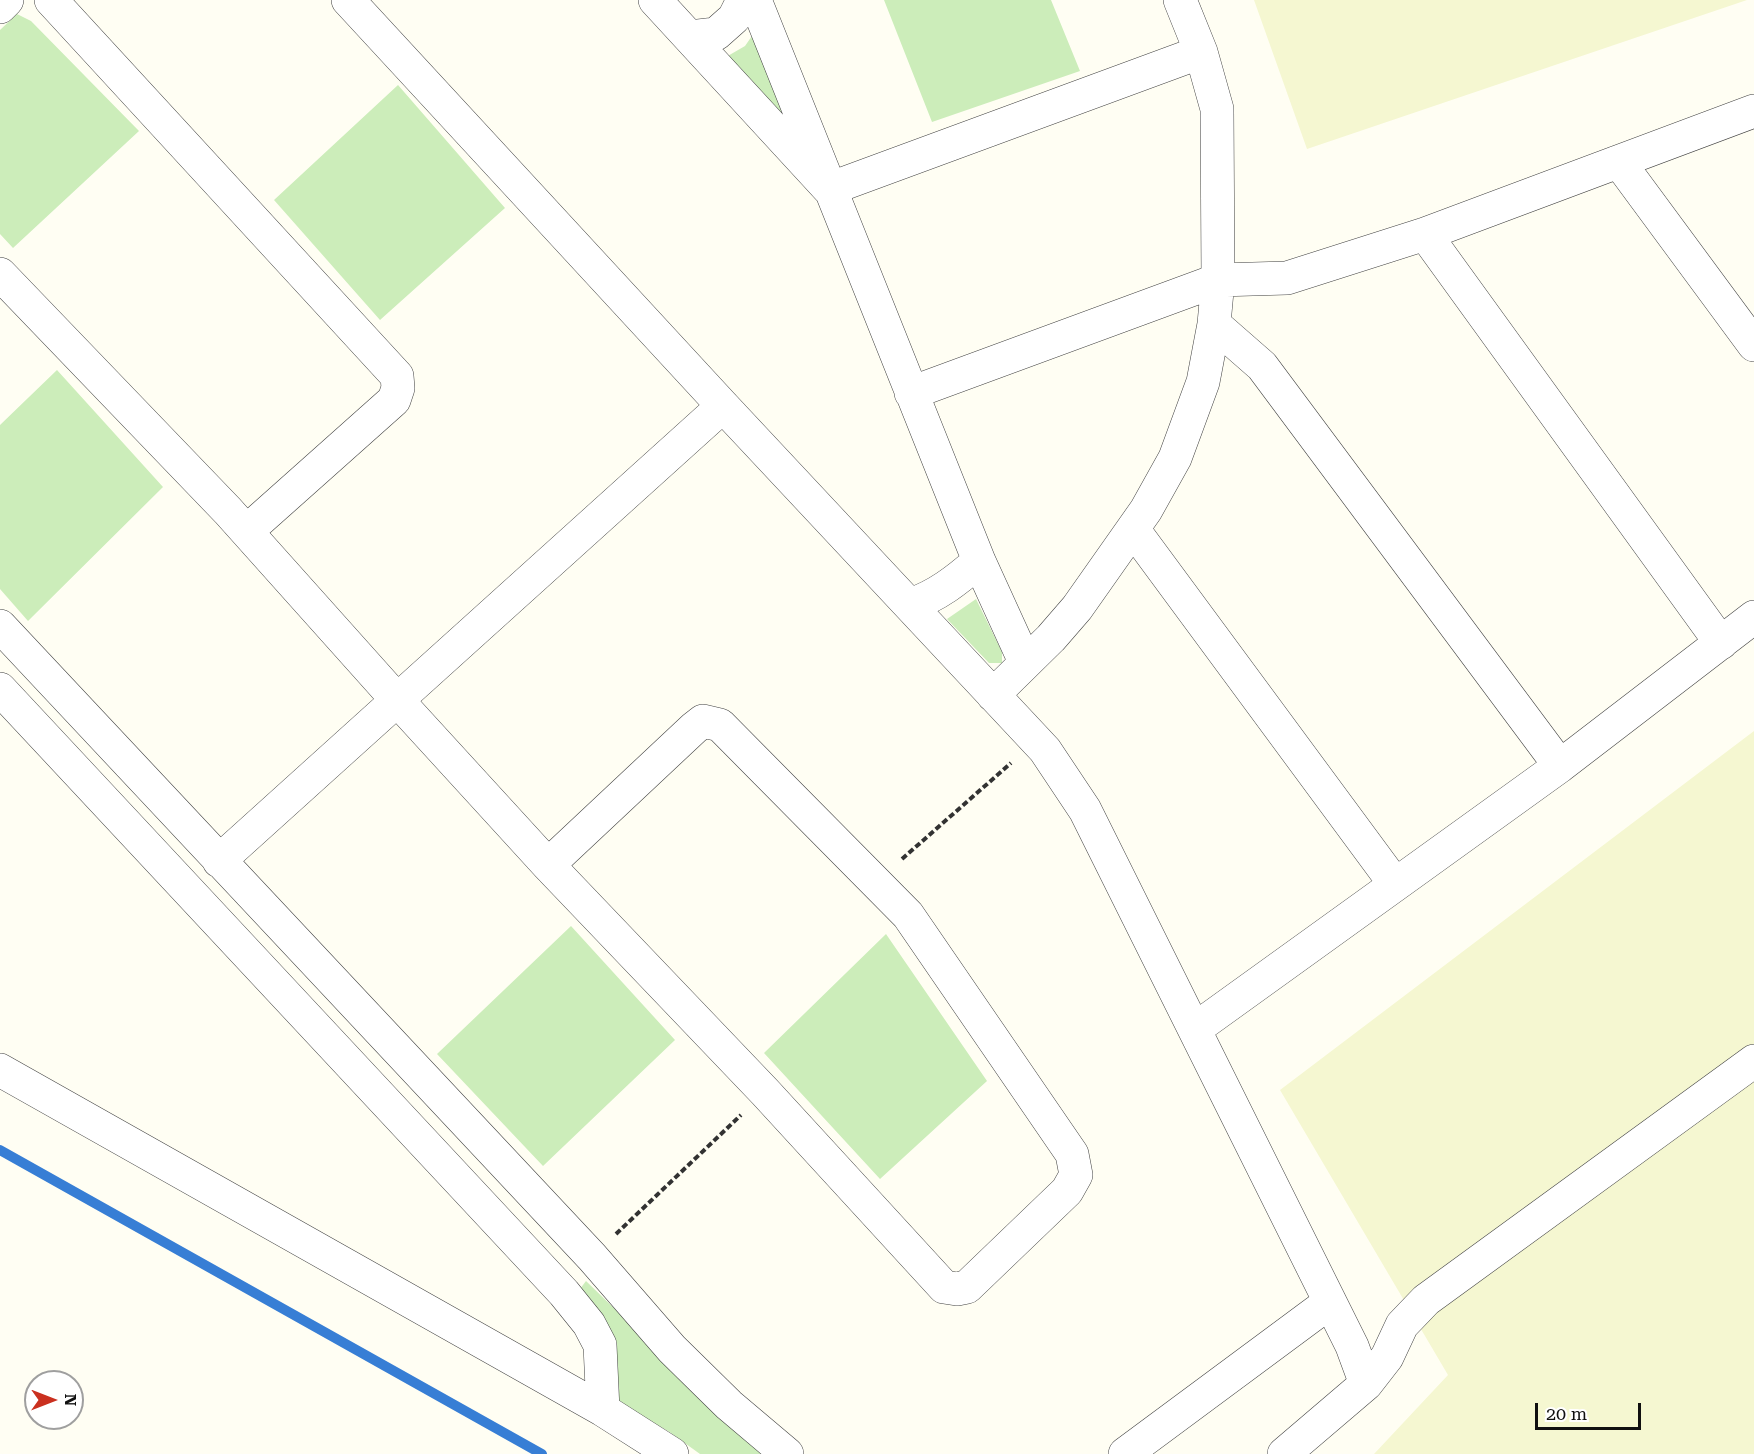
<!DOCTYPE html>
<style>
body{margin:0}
#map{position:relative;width:1754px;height:1454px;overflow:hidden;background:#fffef3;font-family:"Roboto Serif",serif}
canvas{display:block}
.north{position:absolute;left:24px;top:1370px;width:60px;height:60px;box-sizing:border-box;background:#fff;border:2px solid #9f9f9f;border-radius:50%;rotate:90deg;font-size:16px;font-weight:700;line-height:24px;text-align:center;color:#101010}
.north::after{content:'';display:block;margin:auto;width:21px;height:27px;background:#ca301f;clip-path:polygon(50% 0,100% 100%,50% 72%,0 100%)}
.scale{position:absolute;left:1535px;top:1403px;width:106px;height:27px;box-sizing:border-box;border:3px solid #101010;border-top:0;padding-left:8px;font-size:18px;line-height:21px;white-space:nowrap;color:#101010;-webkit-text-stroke:4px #fff;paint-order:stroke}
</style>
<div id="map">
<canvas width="1754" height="1454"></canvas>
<div class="north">N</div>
<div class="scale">20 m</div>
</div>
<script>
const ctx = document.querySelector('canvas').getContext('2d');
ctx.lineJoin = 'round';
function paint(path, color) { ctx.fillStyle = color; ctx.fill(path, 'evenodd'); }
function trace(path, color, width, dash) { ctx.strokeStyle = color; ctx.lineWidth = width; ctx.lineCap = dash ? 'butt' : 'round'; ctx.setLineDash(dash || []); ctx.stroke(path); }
paint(new Path2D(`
 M1254,0h493l-440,149z
 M1754,731v723h-380l74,-79 -168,-285z`), '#f5f7d1');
paint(new Path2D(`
 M884,0h167l29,71 -148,51z
 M17,14l14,7 108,110 -126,117 -13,-14v-204z
 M754,33l35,91 -63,-67 19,-11z
 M398,85l107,123 -125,112 -106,-120z
 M57,370l106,117 -135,134 -28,-32v-164z
 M976,599l26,53v11h-13l-42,-44z
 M571,926l104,114 -132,126 -106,-112z
 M886,934l101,147 -107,98 -116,-126z
 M586,1281l178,173h-64l-32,-23 -51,-28 -37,-114z`), '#ccedba');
trace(new Path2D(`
 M0,1150l542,304`), '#377ed5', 10);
const minor = new Path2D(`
 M51,0l346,376 1,12 -4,12 -147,131
 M348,0l375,406 322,344 40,60 267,536 14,38
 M655,0l174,189 372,-137
 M755,0l224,561 46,101
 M0,7l7,-7
 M690,37l26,-3 18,-16 9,-18
 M1619,162l135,183
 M1425,234l296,409
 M0,274l228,237 170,190 150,164 217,227 179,195 13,2 10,-2 100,-96 9,-16 -4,-21 -164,-239 -188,-190 -17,-4 -9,7 -146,137
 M1214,324l48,42 298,400
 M911,393l307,-113 69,-2 138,-44 329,-123
 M1133,529l262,355
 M910,605c27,-9 47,-25 69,-44
 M0,626l592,631 80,92 57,56 58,49
 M0,689l564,604 25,31 11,21 3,65
 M993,695l58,-57 26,-30 69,-98 29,-52 28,-76 11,-58 4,-44 -1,-171 -16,-57 -21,-52
 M219,861l504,-455
 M1195,1029l365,-263 194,-149
 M0,1070l603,340 69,44
 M1125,1454l205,-152
 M1284,1454l82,-70 21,-27 15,-32 24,-25 328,-239`);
trace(minor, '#434343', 34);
trace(new Path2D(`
 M902,859l109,-96
 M616,1234l125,-119`), '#323232', 4, [6, 3]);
trace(minor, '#fff', 33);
</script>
